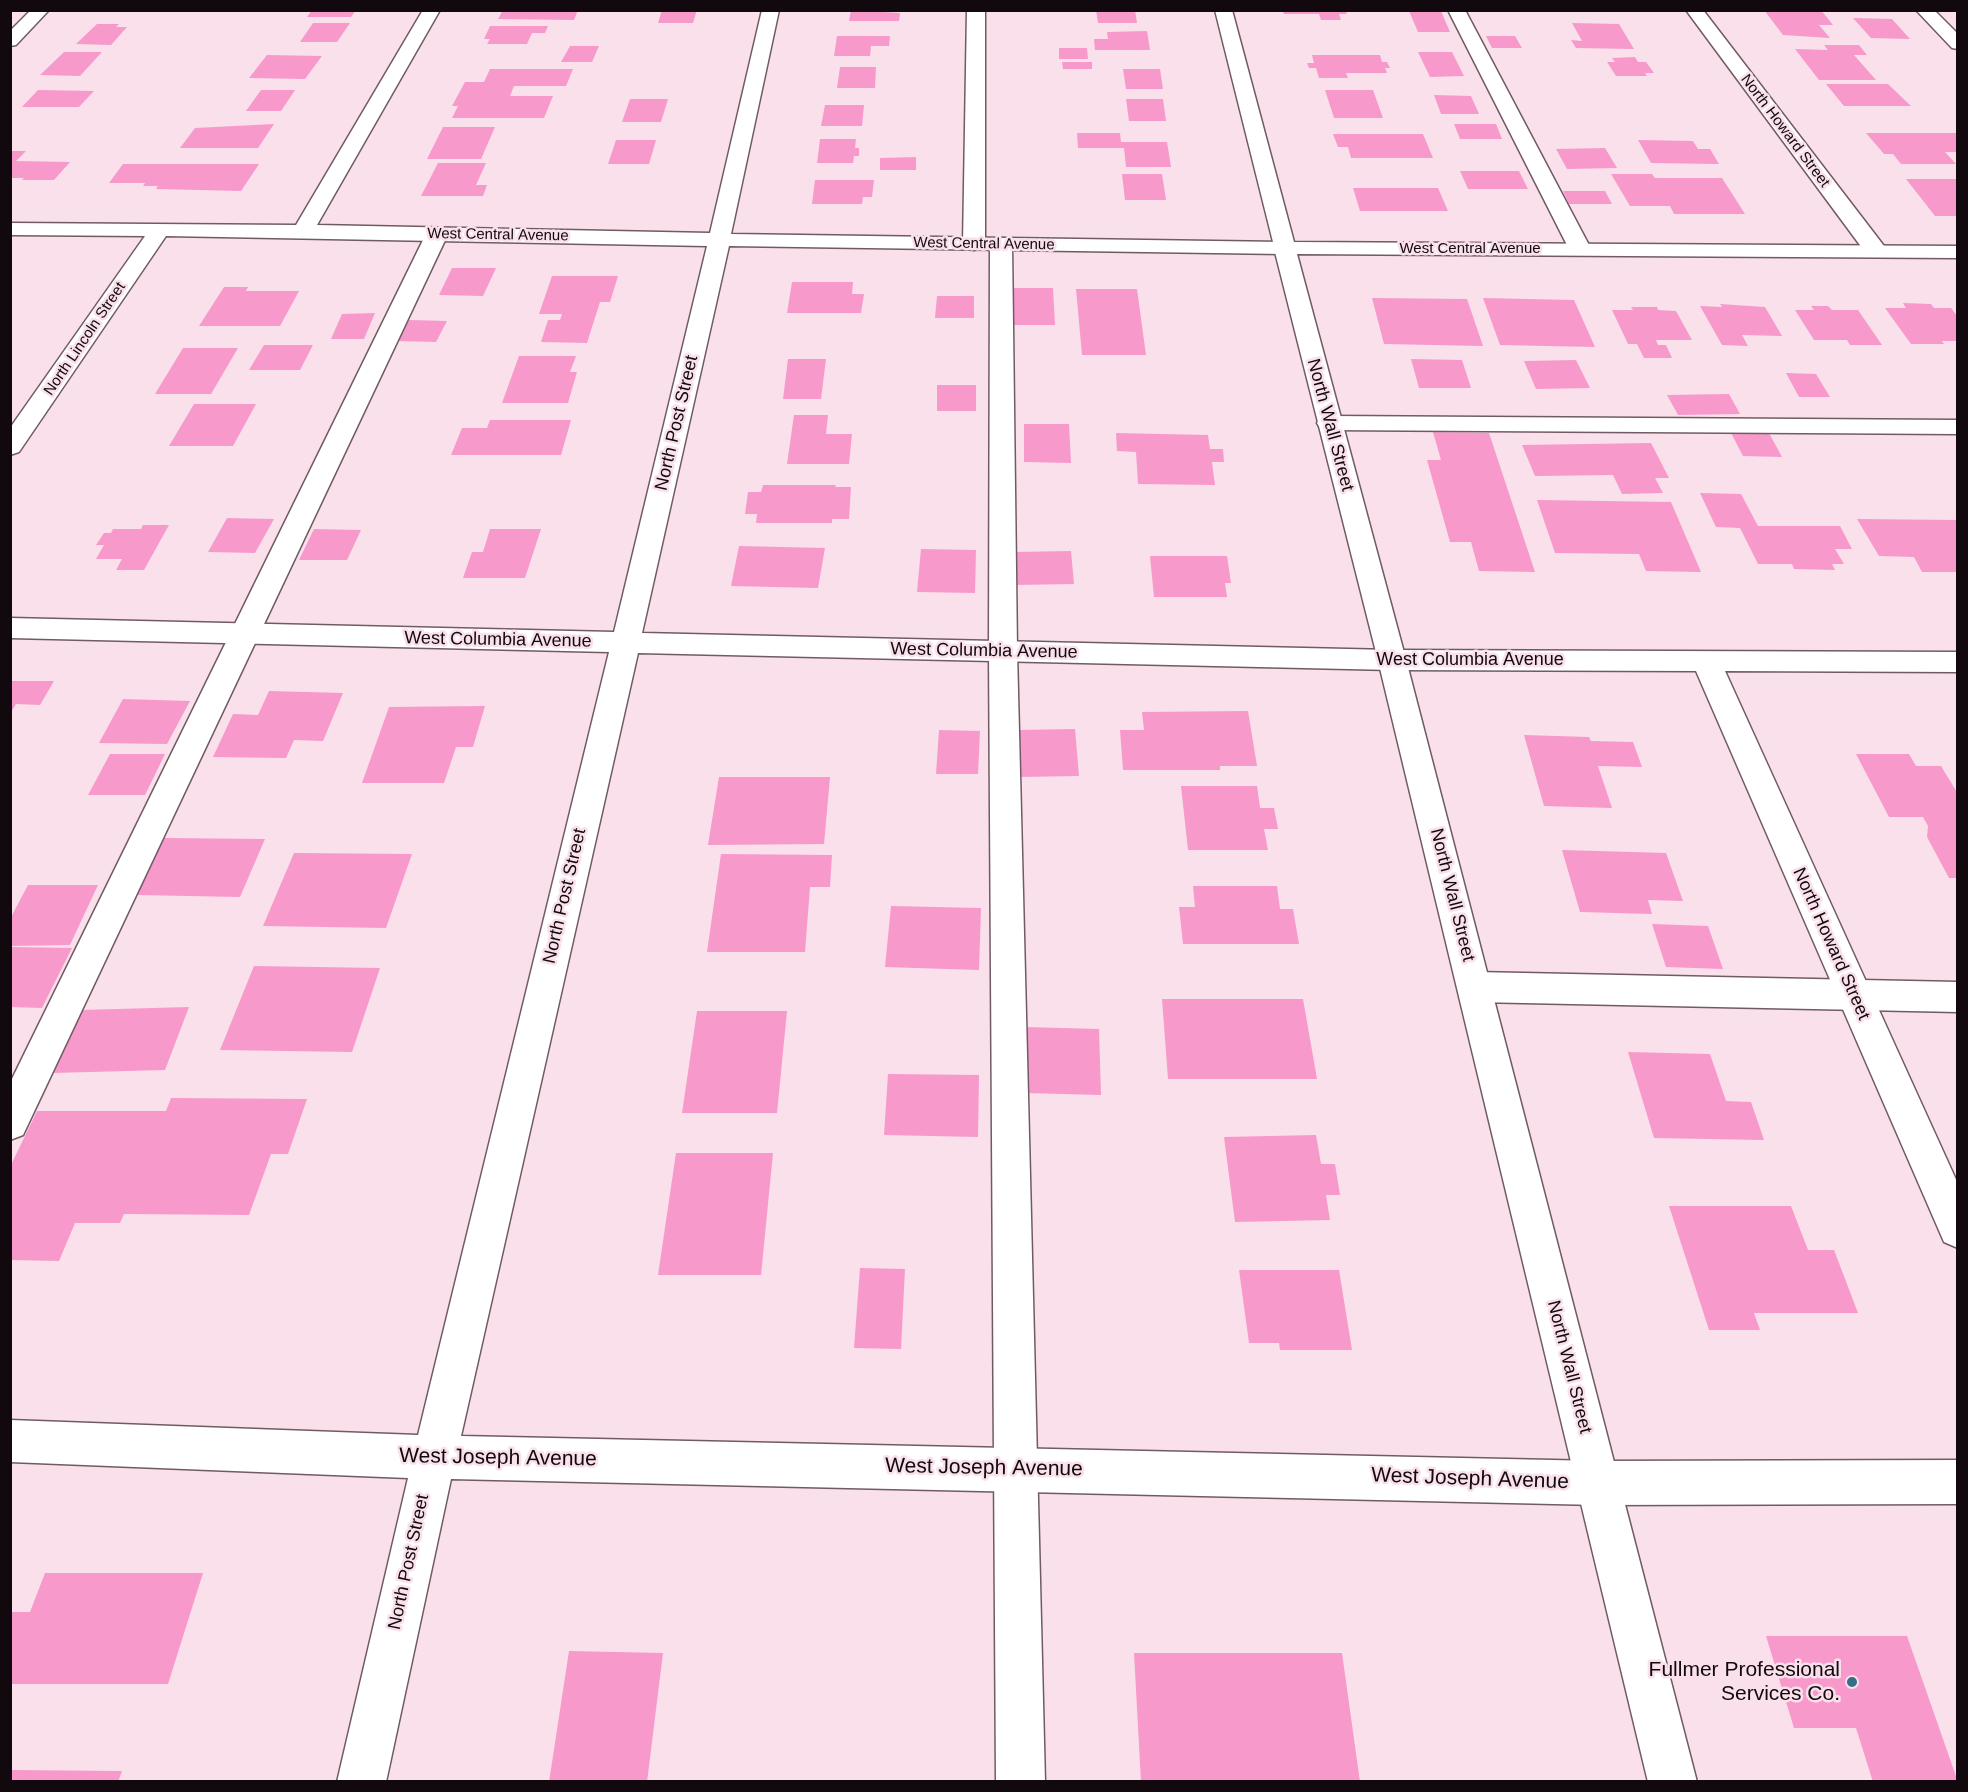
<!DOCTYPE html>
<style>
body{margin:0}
#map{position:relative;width:1968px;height:1792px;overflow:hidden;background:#f9e0eb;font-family:Helvetica,sans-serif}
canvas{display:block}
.frame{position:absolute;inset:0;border:12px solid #11090d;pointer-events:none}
</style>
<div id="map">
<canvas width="1968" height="1792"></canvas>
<div class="frame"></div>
</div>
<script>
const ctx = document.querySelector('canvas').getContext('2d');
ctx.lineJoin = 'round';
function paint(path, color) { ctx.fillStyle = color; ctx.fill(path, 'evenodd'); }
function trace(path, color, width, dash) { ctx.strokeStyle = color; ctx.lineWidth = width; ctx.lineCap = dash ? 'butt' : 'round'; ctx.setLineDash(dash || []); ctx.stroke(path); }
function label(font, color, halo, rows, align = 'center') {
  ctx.font = font + ' Helvetica,sans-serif'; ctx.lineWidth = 5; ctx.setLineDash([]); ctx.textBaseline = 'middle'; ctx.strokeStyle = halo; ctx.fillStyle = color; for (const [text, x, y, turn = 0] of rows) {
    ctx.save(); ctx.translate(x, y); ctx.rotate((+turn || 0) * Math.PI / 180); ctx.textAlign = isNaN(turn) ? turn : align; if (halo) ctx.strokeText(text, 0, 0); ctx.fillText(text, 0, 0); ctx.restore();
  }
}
paint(new Path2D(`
 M312,10h44l-5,7h-44z
 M503,10h75l-4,10 -76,-1z
 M662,10h35l-4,13h-35z
 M851,10l49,3 -1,8h-50z
 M1096,10h39l2,13h-39z
 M1282,10h63l2,4h-8l2,6h-20l-2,-6h-35z
 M1764,10h57l12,15h-14l11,13 -47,-3z
 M1409,11h32l9,21h-32z
 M1853,18l39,1 18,20 -39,-1z
 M313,23h37l-13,19h-37z
 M1572,23l47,1 15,25 -58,-1 -5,-8 11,1z
 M97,24h22l-3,3h11l-16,18 -35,-1z
 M490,26h58l-3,7h-13l-5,11h-40l3,-5h-6z
 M1147,31l3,19h-55l-1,-11h14l-1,-7z
 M837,36h53l-1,10h-18l-1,10h-36z
 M1486,36h29l7,12h-30z
 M1824,45h35l8,10h-13l22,25h-57l-24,-31 33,1z
 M570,46h29l-7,16h-31z
 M1059,48h28l1,11h-29z
 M64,52h38l-22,24 -40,-1z
 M1418,52h34l12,24 -34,1z
 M267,55l55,1 -17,23 -56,-1z
 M1312,55h68l2,7h5l3,6h-5l2,5h-41l2,5h-29l-3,-10h-7l-2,-5h7z
 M1635,57l3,5h8l8,11h-9l2,3h-31l-9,-14h8l-3,-4z
 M1062,62h30v7h-29z
 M840,67h36l-1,21h-38z
 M490,69h83l-7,17h-52l-4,10h43l-9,22h-92l6,-12h-6l13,-24h19z
 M1123,69h37l3,20h-37z
 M1826,84h62l23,22h-67z
 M38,90l56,1 -15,16h-57z
 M261,90h34l-14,21h-35z
 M1325,90h48l10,28h-49z
 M1434,95l37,1 8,18h-38z
 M630,99h38l-7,23h-39z
 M1126,99h37l3,22h-37z
 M825,105h39l-2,21h-41z
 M274,124l-16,24h-78l15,-20z
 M1454,124h42l6,15h-42z
 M443,127h52l-14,32h-54z
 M1077,133h43l1,9h46l4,25h-45l-2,-19h-46z
 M1866,133h92v19h-13l11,12h-55l-8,-10h-9z
 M1333,134h90l10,24h-82l-3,-11h-10z
 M820,139h36l-1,9h4v8h-5l-1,7h-36z
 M616,140h40l-7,24h-41z
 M1638,140l55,1 5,8h12l9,15 -68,-1z
 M1605,148l12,20 -50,1 -11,-20z
 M10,151h16l-10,10 54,1 -16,18h-32l2,-2h-14z
 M916,157v13h-36v-12z
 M438,163h48l-10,22h11l-4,11h-62z
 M123,164h136l-18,27 -85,-2 2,-3h-15l2,-3h-36z
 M1460,171h59l9,18h-60z
 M1122,174h40l4,26h-41z
 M1611,174h41l3,4h67l23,36h-71l-4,-8h-40z
 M1906,179h52v37h-23z
 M815,180h59l-2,17h-9l-1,7h-50z
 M1353,188h85l10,23h-88z
 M1563,191h42l7,13h-43z
 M452,268h44l-13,28 -44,-1z
 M552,276h66l-8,26h-10l-13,41 -46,-1 7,-22h12l2,-6h-23z
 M792,282h61l-1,12h12l-3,19h-74z
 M224,287h24l-2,4h53l-19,35h-81z
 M1007,288h46l2,37h-49z
 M1076,289h61l9,66h-64z
 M937,296h37v22h-39z
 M1372,298l95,1 16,47 -99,-2z
 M1483,298l91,2 21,47 -95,-2z
 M1903,303l28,1 3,4h17l7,9v24h-16l2,3h-33l-26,-36h21z
 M1720,304l45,3 17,29 -40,-1 6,11 -26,-1 -22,-39 22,1z
 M1811,306h17l4,4h26l24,35h-32l-3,-5h-33l-19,-30h19z
 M1631,307h26l1,3 18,1 16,29h-36l2,5h8l6,13h-28l-7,-14h-9l-16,-34h21z
 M375,313l-11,26h-33l11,-25z
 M409,320l38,1 -11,21 -39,-1z
 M264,345h49l-13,25h-51z
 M183,348h55l-27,46h-56z
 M519,356h57l-6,16h7l-9,31h-66z
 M788,359h38l-5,40h-38z
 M1411,359l51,1 9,28h-52z
 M1576,360l14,28 -54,1 -12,-28z
 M1786,373l30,1 14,23h-31z
 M937,385h39v26h-39z
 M1729,394l11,20 -62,1 -11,-20z
 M194,404h62l-23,42h-64z
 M794,415h34l-2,19h26l-3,30h-62z
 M490,420h81l-10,35h-110l11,-27h25z
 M1024,424h45l2,39 -47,-1z
 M1433,432l56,1 46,139 -56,-1 -8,-29h-21l-23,-82h14z
 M1116,433l92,2 2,14h13l1,13h-12l3,23 -77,-1 -2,-32 -19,-1z
 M1731,433h38l13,24 -39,-1z
 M1651,443l18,35h-14l8,15 -41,1 -9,-19 -78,1 -13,-31z
 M763,485h73l-1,2h16l-2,32h-17v4h-76l1,-9h-12l3,-22h13z
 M1700,493l41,1 17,32h82l12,23h-17l9,15h-12l3,6 -41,-1 -2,-5h-34l-18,-36 -24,-1z
 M1537,500l134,2 30,70 -55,-1 -7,-17 -84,-1z
 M227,518l47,1 -19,34 -47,-1z
 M1857,519l101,1v26h-2l2,26h-36l-8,-15 -35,-1z
 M143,525h26l-25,45h-28l6,-11h-26l8,-14h-8l8,-12h7l2,-4h28z
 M314,529l47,1 -14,30h-48z
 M490,529h51l-16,49h-62l9,-26h11z
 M739,546l86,2 -7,40 -87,-2z
 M921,549l55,1 -1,43 -58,-1z
 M1071,551l3,33 -60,1 -1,-33z
 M1150,556h77l4,27h-6l2,14h-73z
 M10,681h44l-14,24 -24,-1 -6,10z
 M269,691l74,2 -20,48 -29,-1 -8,18 -73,-1 20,-43 25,1z
 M123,699l67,2 -23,43 -68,-1z
 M485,706l-12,41h-17l-12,36h-82l27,-76z
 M1248,711l9,55h-37v4h-97l-3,-40h24l-2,-18z
 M1075,729l4,47 -60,1 -2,-47z
 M939,730l41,1 -2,43h-42z
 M1524,735l65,2 2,4 42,1 9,25 -44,-1 14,42 -68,-2z
 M110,754h55l-20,41h-57z
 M1856,754h53l7,12h25l17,28v84h-9l-22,-41 1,-11 -5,-9h-34z
 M719,777h111l-6,67 -116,1z
 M1181,786h76l3,22h14l4,21h-14l4,21h-80z
 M164,838l101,1 -25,58 -104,-2z
 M1562,850l104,3 17,48 -35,-1 4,14 -72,-2z
 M294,853l118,1 -26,74 -123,-2z
 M721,854l111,1 -2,32h-20l-5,65h-98z
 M28,885h70l-28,60 -60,1v-27z
 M1193,886h84l3,23h13l6,35h-116l-4,-37h16z
 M891,906l90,2 -2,62 -94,-3z
 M1652,924l56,2 15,43 -57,-2z
 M10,947l62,1 -30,60 -32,-1z
 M254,966l126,2 -28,84 -132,-2z
 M1162,999h141l14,80h-149z
 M189,1007l-24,63 -112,3 28,-63z
 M697,1011h90l-10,102h-95z
 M1025,1027l74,2 2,66 -76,-2z
 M1628,1052l82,2 16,47 25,1 13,38 -110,-2z
 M888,1074l91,1 -1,62 -94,-2z
 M171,1098l136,1 -19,55h-17l-22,61 -125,-1 -4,9h-45l-16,38 -49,-1v-93l27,-56h129z
 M1316,1135l5,29h14l5,31h-14l4,25 -95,2 -11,-85z
 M676,1153h97l-12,122h-103z
 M1669,1206h122l17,44h26l24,63h-104l6,17h-51z
 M860,1268l45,1 -4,80 -47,-1z
 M1239,1270h100l13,80h-72l-1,-7h-30z
 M45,1573h158l-35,111h-158v-72h20z
 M1766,1636h141l51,146h-85l-17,-54h-62z
 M569,1651l94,2 -16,129h-98z
 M1134,1653h208l18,129h-219z
 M10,1770l112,1 -4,11h-108z`), '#f899cb');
const service = new Path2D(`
 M967,10h18v234l-3,5 -8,1 -8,-1 -3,-5z
 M1448,10h17l126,239 -3,5 -8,1 -8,-1 -3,-5z
 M1916,10h18l24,24v15l-6,-1z
 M437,228l7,2 4,4 -425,901 -13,5v-57l416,-849 4,-4z
 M1001,238l8,1 3,5 5,407 28,1131h-49l-7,-1131 1,-407 3,-5z
 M1329,416l629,4v14l-629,-4 -9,-2 -3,-5 3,-5z
 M1475,972l483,10v30l-483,-10 -12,-4 -5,-11 5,-11z`);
const minor = new Path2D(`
 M423,10h17l-123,215 393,8 52,-223h17l-48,224 552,8 8,1 3,5 -3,5 -8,1 -554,-8 -87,387 750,17 566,2v20l-233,-1 233,513v64l-14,-6 -248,-571 -304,-1 -754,-17 -177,783 1137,25 360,-1v44l-360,1 -1147,-26 -65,303h-49l71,-304 -398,-16v-42l408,15 191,-783 -599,-14v-20l604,14 93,-386 -541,-10 -147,216 -9,3v-27l135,-192 -135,-1v-12l286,2z
 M1686,10h17l181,236 3,5 -3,5 -8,1 -8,-1z`);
const tertiary = new Path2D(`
 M1215,10h17l62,232 664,4v12l-661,-4 109,406 291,1122h-49l-270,-1122 -103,-408 -3,-4 2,-2z`);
const secondary = new Path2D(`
 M31,10h18l-33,35 -6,1v-15z`);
trace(service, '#705b65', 3);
trace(minor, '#705b65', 3);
trace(tertiary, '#705b65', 3);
trace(secondary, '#705b65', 3);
paint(service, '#fff');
paint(minor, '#fff');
paint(tertiary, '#fff');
paint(secondary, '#fff');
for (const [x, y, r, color] of [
 [1852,1682,6,"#337087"]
]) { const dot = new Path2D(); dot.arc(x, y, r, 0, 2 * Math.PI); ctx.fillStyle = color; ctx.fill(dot); trace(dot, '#f9e0eb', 2); }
label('15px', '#11090d', '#f9e0eb', [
 ["North Howard Street",1785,131,53],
 ["West Central Avenue",498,235,1],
 ["West Central Avenue",984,244,1],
 ["West Central Avenue",1470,249],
 ["North Lincoln Street",85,339,-56]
]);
label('18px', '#11090d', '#f9e0eb', [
 ["North Post Street",677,423,-77],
 ["North Wall Street",1330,425,75],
 ["West Columbia Avenue",498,640,1],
 ["West Columbia Avenue",984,651,1],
 ["West Columbia Avenue",1470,660],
 ["North Wall Street",1452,895,76],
 ["North Post Street",565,896,-77],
 ["North Howard Street",1831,944,66],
 ["North Wall Street",1569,1367,76],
 ["North Post Street",409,1562,-78]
]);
label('21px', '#11090d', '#f9e0eb', [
 ["West Joseph Avenue",498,1458,1],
 ["West Joseph Avenue",984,1468,1],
 ["West Joseph Avenue",1470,1479,2]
]);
label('21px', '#11090d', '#f9e0eb', [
 ["Fullmer Professional",1840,1670],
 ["Services Co.",1840,1694]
], 'right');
</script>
